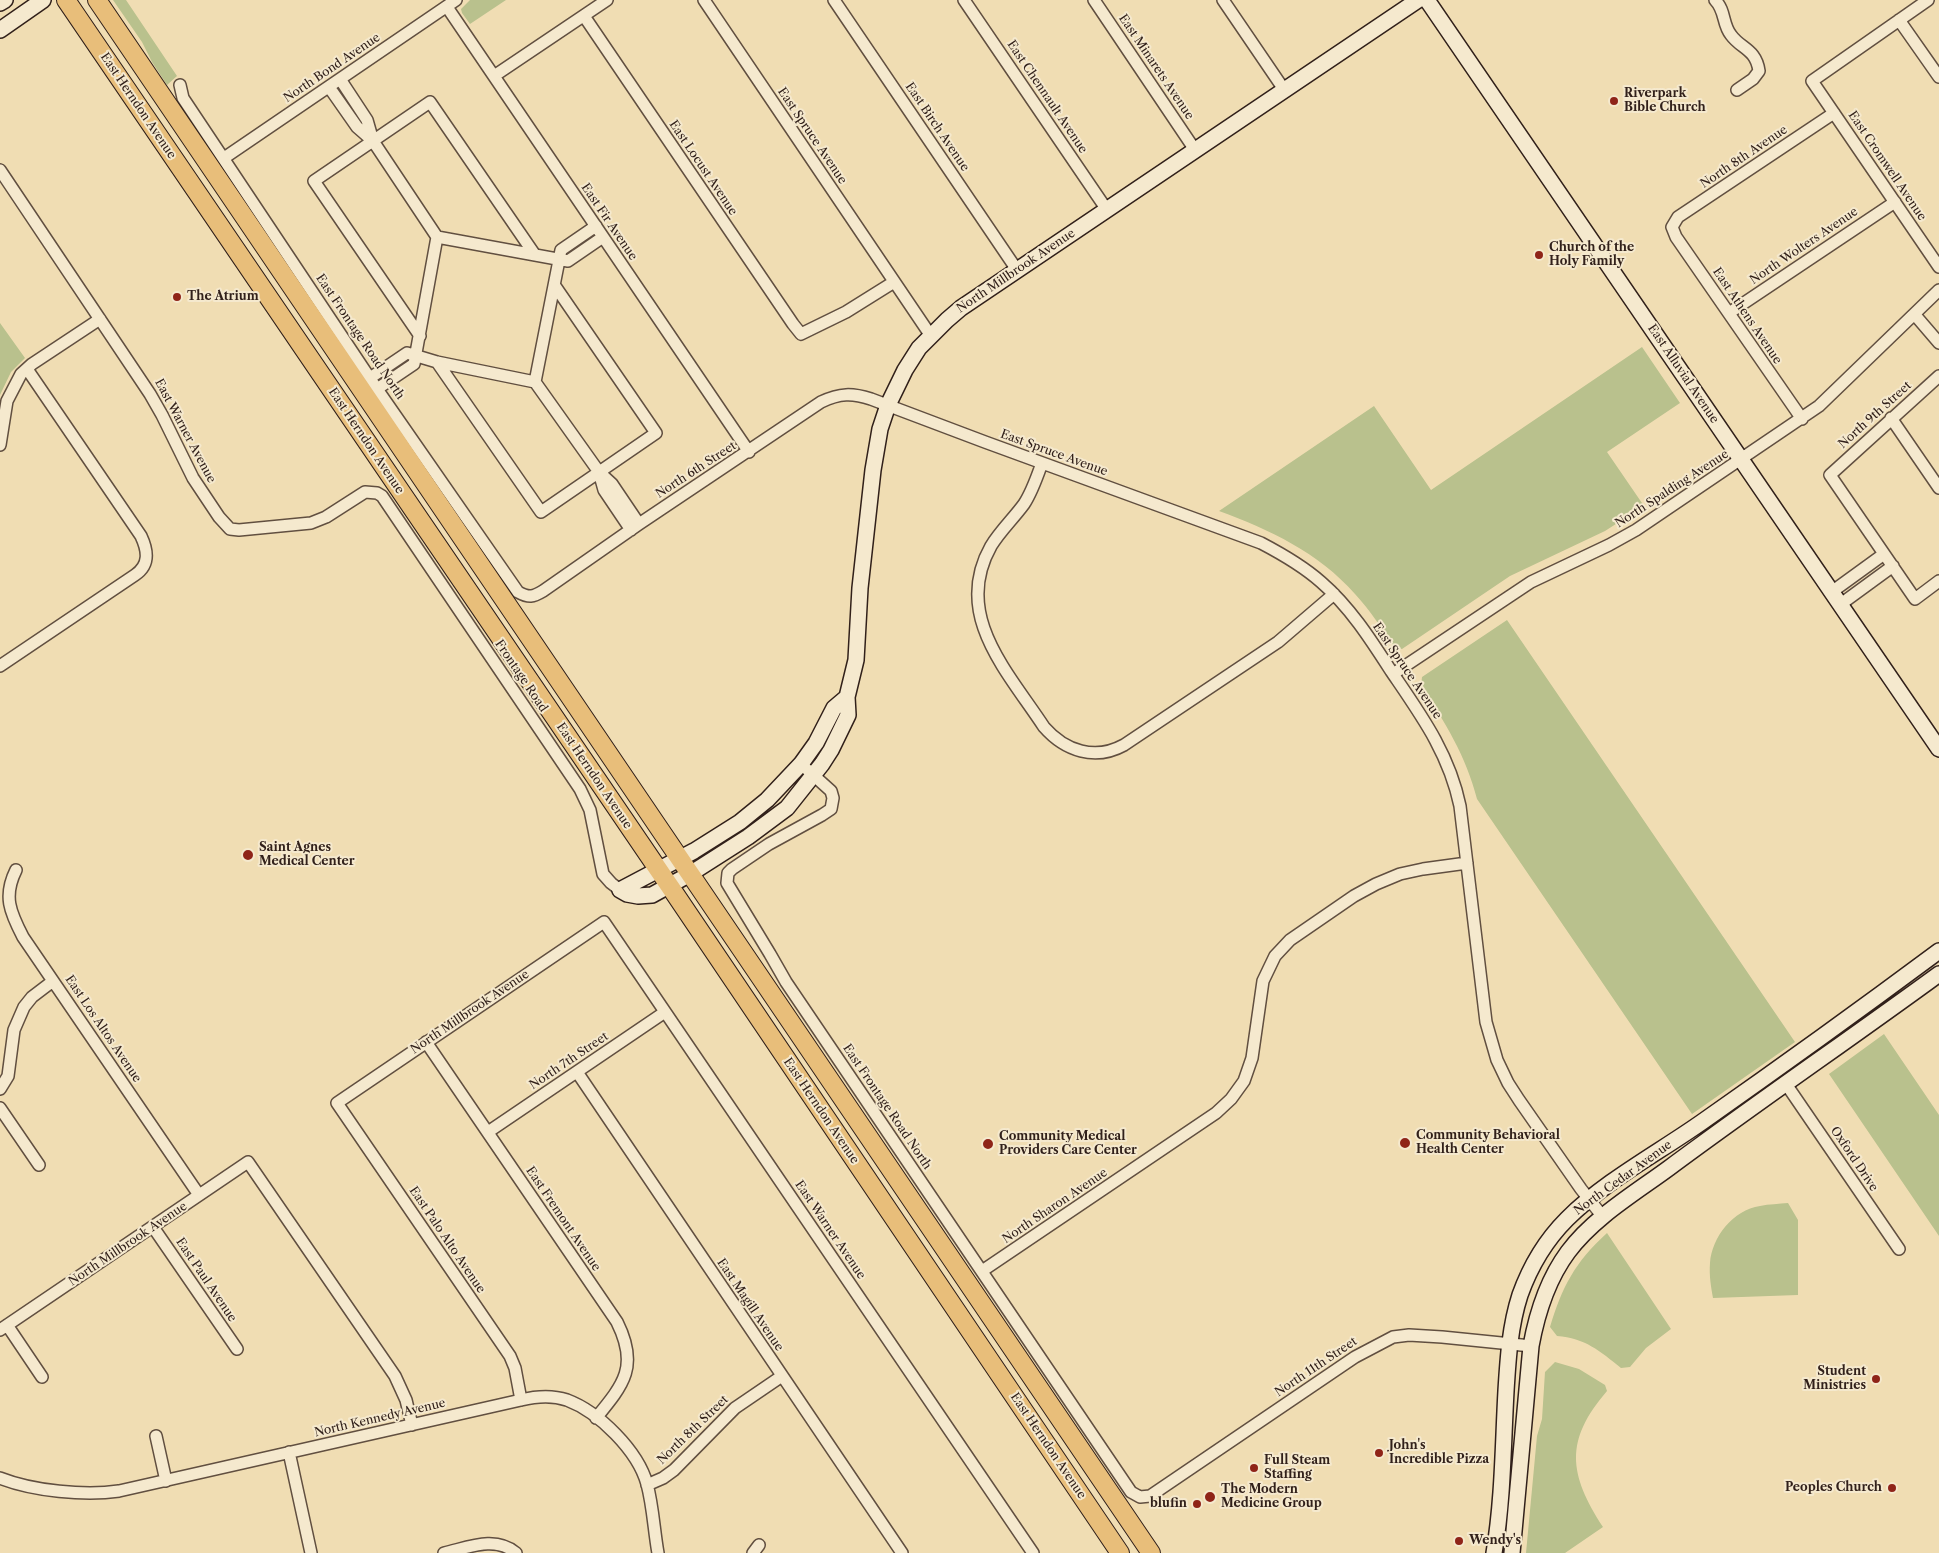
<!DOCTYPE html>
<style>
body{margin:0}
canvas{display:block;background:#f0ddb3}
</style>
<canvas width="1939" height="1553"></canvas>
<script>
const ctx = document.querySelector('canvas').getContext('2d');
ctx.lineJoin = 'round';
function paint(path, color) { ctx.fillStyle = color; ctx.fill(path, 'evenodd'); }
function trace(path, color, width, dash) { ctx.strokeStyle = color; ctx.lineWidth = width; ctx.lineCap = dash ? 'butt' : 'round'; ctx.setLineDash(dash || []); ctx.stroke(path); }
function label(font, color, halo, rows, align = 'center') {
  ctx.font = font + ' "Libre Caslon Text",serif'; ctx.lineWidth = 4; ctx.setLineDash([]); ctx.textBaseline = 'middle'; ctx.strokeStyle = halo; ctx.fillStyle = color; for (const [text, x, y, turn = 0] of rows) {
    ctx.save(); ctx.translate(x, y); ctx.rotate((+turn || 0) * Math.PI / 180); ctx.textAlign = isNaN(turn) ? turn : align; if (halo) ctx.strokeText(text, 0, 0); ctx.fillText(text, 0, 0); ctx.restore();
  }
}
paint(new Path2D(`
 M113,0h13l51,76 -10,9 -15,-23 -10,-20z
 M470,0h36l-36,24 -8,-11 -1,-4z
 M0,323l25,35 -14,14 -11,23z
 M1642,347l38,56 -73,49 37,54 -39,25 -95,45 -108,73 -8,-2c-12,-18 -24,-37 -39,-53 -37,-42 -85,-64 -136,-83l155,-105 57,84z
 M1507,620l288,422 -103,72 -215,-315c-11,-43 -32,-77 -56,-113l1,-9z
 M1884,1034l55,81v121l-110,-162z
 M1788,1203l10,17v75l-85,3c-2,-11 -4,-23 -3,-35 2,-26 23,-53 50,-57 9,-2 19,-2 28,-3z
 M1607,1233l64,96 -25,19 -16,19 -9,1c-21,-17 -36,-30 -64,-32l-7,-9c12,-40 25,-65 57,-94z
 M1555,1362l24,7 26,16 2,6c-43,50 -38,83 -4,136l-38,26h-39l11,-117 5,-17 3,-47z`), '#b9c18d');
const street = new Path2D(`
 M704,0l227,336
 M834,0l183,270
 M964,0l143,210
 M1094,0l101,150
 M1223,0l62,91
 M1715,0c11,11 7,24 16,35 10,14 25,14 28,36l-6,8 -16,11
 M1928,0l-116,81 127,186
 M447,7l302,445
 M584,16l209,308 8,10 45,-22 48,-30
 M1899,20l40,57
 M494,76l113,-76
 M340,79l27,41 6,21 64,96
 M180,85l3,13 194,291 141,203c11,6 15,5 25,-1l96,-67 182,-122c19,-9 31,-9 50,-3l114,43 276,101c21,11 42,23 60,39 29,25 50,58 70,89 30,44 58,82 69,135l26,216 11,38 11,23 11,17 62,89 22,28
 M329,87l28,40 16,14
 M224,158l232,-158
 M0,170l150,224 12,21 31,63 26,39 11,12 9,1 72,-7 15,-6 39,-25 12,1 5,3 198,293 10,21 13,64 8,9 9,7
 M1729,313l166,-111
 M1915,315l24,28
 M420,336l-106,-155 116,-79 105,153
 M437,362l104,150 115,-79 -101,-147
 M1939,376l-109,99 85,124 24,-18
 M370,378l37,-25 30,9 98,20 26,-132 35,-24
 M535,382l64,90 13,12 27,40
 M377,389l37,-25 23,-127 131,24 35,-24
 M1891,418l48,70
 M1802,419l-126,-182 -4,-10 6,-10 156,-104
 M0,445l7,-44 14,-27 11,-10 68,-45
 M1042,463c-5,14 -10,29 -18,41 -11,15 -24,27 -33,42 -39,69 17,126 53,181 21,24 51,34 80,18l154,-103 56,-48
 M599,472l5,18 27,40
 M1833,591l51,-37
 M1841,604l52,-38
 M0,666l135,-91c15,-10 13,-24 6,-39l-114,-167
 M1393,674l138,-92 78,-37 27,-15 183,-124 120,-116
 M801,764l30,27 2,7 -2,11 -9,6 -53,29 -37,25 -4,4 -1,10 43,71 16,28 345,510 9,5 10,-1 205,-139 38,-20 16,-2 33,2 89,9
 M16,870c-13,26 -6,42 7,67l176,258
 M426,1042l191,280c22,44 7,62 -21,96
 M577,1072l325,481
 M1786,1084l113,165
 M0,1089l8,-13 6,-46 10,-23 8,-10 21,-16
 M0,1108l39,57
 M488,1132l177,-120
 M153,1227l84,122
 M982,1271l234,-158 15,-14 13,-18 8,-23 11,-77 12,-25 15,-16 64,-44 22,-12 24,-10 23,-5 44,-6
 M7,1325l35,52
 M0,1330l248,-168 147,214 11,24 6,25
 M521,1400l-6,-32 -5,-12 -173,-253 267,-181 429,631
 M156,1436l10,45
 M289,1452l22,101
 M0,1478c33,13 85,18 119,13l402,-91c16,-4 31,-5 46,0 32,12 71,51 80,84 6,22 7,47 11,69
 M647,1485l16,-7 11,-8 61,-62 47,-32
 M444,1553c23,-5 51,-18 72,0
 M753,1553l6,-8`);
const secondary = new Path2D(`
 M1427,0l512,749
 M0,3l5,-3
 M0,30l43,-30
 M620,890l7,4 11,2 14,-1 38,-21 58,-37 39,-29 35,-44 9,-14 17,-35 -1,-18 9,-37 4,-72 13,-118 7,-41 8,-24 17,-35 14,-22 28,-28 14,-12 457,-308
 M620,890l74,-39 46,-29 27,-22 34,-36 15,-21 18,-35 13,-11
 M1494,1553c9,-53 9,-108 12,-162 2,-33 4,-65 14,-96 10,-28 26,-55 47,-76 38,-38 91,-66 135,-97 80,-56 159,-113 237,-171
 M1512,1553l19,-207c6,-33 17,-67 37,-94 25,-34 67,-59 101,-84 89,-66 181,-129 270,-194`);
const primary = new Path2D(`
 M66,0l609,894 445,659
 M97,0l1054,1553`);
trace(street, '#614f40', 14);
trace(secondary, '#31201a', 18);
trace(primary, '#31201a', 20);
trace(street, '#f5e9ce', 11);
trace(secondary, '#f5e9ce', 15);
trace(primary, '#e8be7a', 18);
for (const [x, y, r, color] of [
 [1614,101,5,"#8f2418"],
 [1539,255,5,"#8f2418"],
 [177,297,5,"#8f2418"],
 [248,855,6,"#8f2418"],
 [1405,1143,6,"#8f2418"],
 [988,1144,6,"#8f2418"],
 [1876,1379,5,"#8f2418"],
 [1379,1453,5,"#8f2418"],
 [1254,1468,5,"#8f2418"],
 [1892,1488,5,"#8f2418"],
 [1210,1497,6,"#8f2418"],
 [1197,1504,5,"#8f2418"],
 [1459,1541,5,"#8f2418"]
]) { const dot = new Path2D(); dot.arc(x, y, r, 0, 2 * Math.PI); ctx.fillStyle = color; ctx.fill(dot); trace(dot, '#f5e9ce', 2); }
label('12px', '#31201a', '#f5e9ce', [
 ["East Minarets Avenue",1156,67,56],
 ["North Bond Avenue",332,68,-34],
 ["East Chennault Avenue",1047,97,56],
 ["East Herndon Avenue",138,106,56],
 ["East Birch Avenue",937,127,56],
 ["East Spruce Avenue",812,136,56],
 ["North 8th Avenue",1744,157,-34],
 ["East Cromwell Avenue",1887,166,56],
 ["East Locust Avenue",703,168,56],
 ["East Fir Avenue",609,222,56],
 ["North Wolters Avenue",1804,246,-34],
 ["North Millbrook Avenue",1016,271,-34],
 ["East Athens Avenue",1747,316,56],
 ["East Frontage Road North",360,337,56],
 ["East Alluvial Avenue",1683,374,56],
 ["North 9th Street",1875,415,-42],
 ["East Warner Avenue",185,431,62],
 ["East Herndon Avenue",366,441,56],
 ["East Spruce Avenue",1054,453,20],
 ["North 6th Street",696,470,-33],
 ["North Spalding Avenue",1672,489,-33],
 ["East Spruce Avenue",1407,671,56],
 ["Frontage Road",521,676,56],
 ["East Herndon Avenue",594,776,56],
 ["North Millbrook Avenue",470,1012,-34],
 ["East Los Altos Avenue",103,1029,56],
 ["North 7th Street",569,1061,-34],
 ["East Frontage Road North",887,1107,56],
 ["East Herndon Avenue",821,1111,56],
 ["Oxford Drive",1854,1159,56],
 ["North Cedar Avenue",1623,1178,-36],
 ["North Sharon Avenue",1055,1206,-34],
 ["East Fremont Avenue",563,1219,56],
 ["East Warner Avenue",830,1230,56],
 ["East Palo Alto Avenue",447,1240,56],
 ["North Millbrook Avenue",128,1244,-34],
 ["East Paul Avenue",206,1280,56],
 ["East Magill Avenue",750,1305,56],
 ["North 11th Street",1316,1367,-34],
 ["North Kennedy Avenue",380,1418,-13],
 ["North 8th Street",693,1430,-44],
 ["East Herndon Avenue",1048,1446,56]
]);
label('bold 12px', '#31201a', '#f5e9ce', [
 ["Riverpark",1624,94],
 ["Bible Church",1624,108],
 ["Church of the",1549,248],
 ["Holy Family",1549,262],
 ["The Atrium",187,297],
 ["Saint Agnes",259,848],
 ["Medical Center",259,862],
 ["Community Behavioral",1416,1136],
 ["Health Center",1416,1150],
 ["Community Medical",999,1137],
 ["Providers Care Center",999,1151],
 ["Student",1866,1372,"right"],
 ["Ministries",1866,1386,"right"],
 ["John's",1389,1446],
 ["Incredible Pizza",1389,1460],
 ["Full Steam",1264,1461],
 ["Staffing",1264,1475],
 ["Peoples Church",1882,1488,"right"],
 ["The Modern",1221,1490],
 ["Medicine Group",1221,1504],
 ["blufin",1187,1504,"right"],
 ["Wendy's",1469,1541]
], 'left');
</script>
